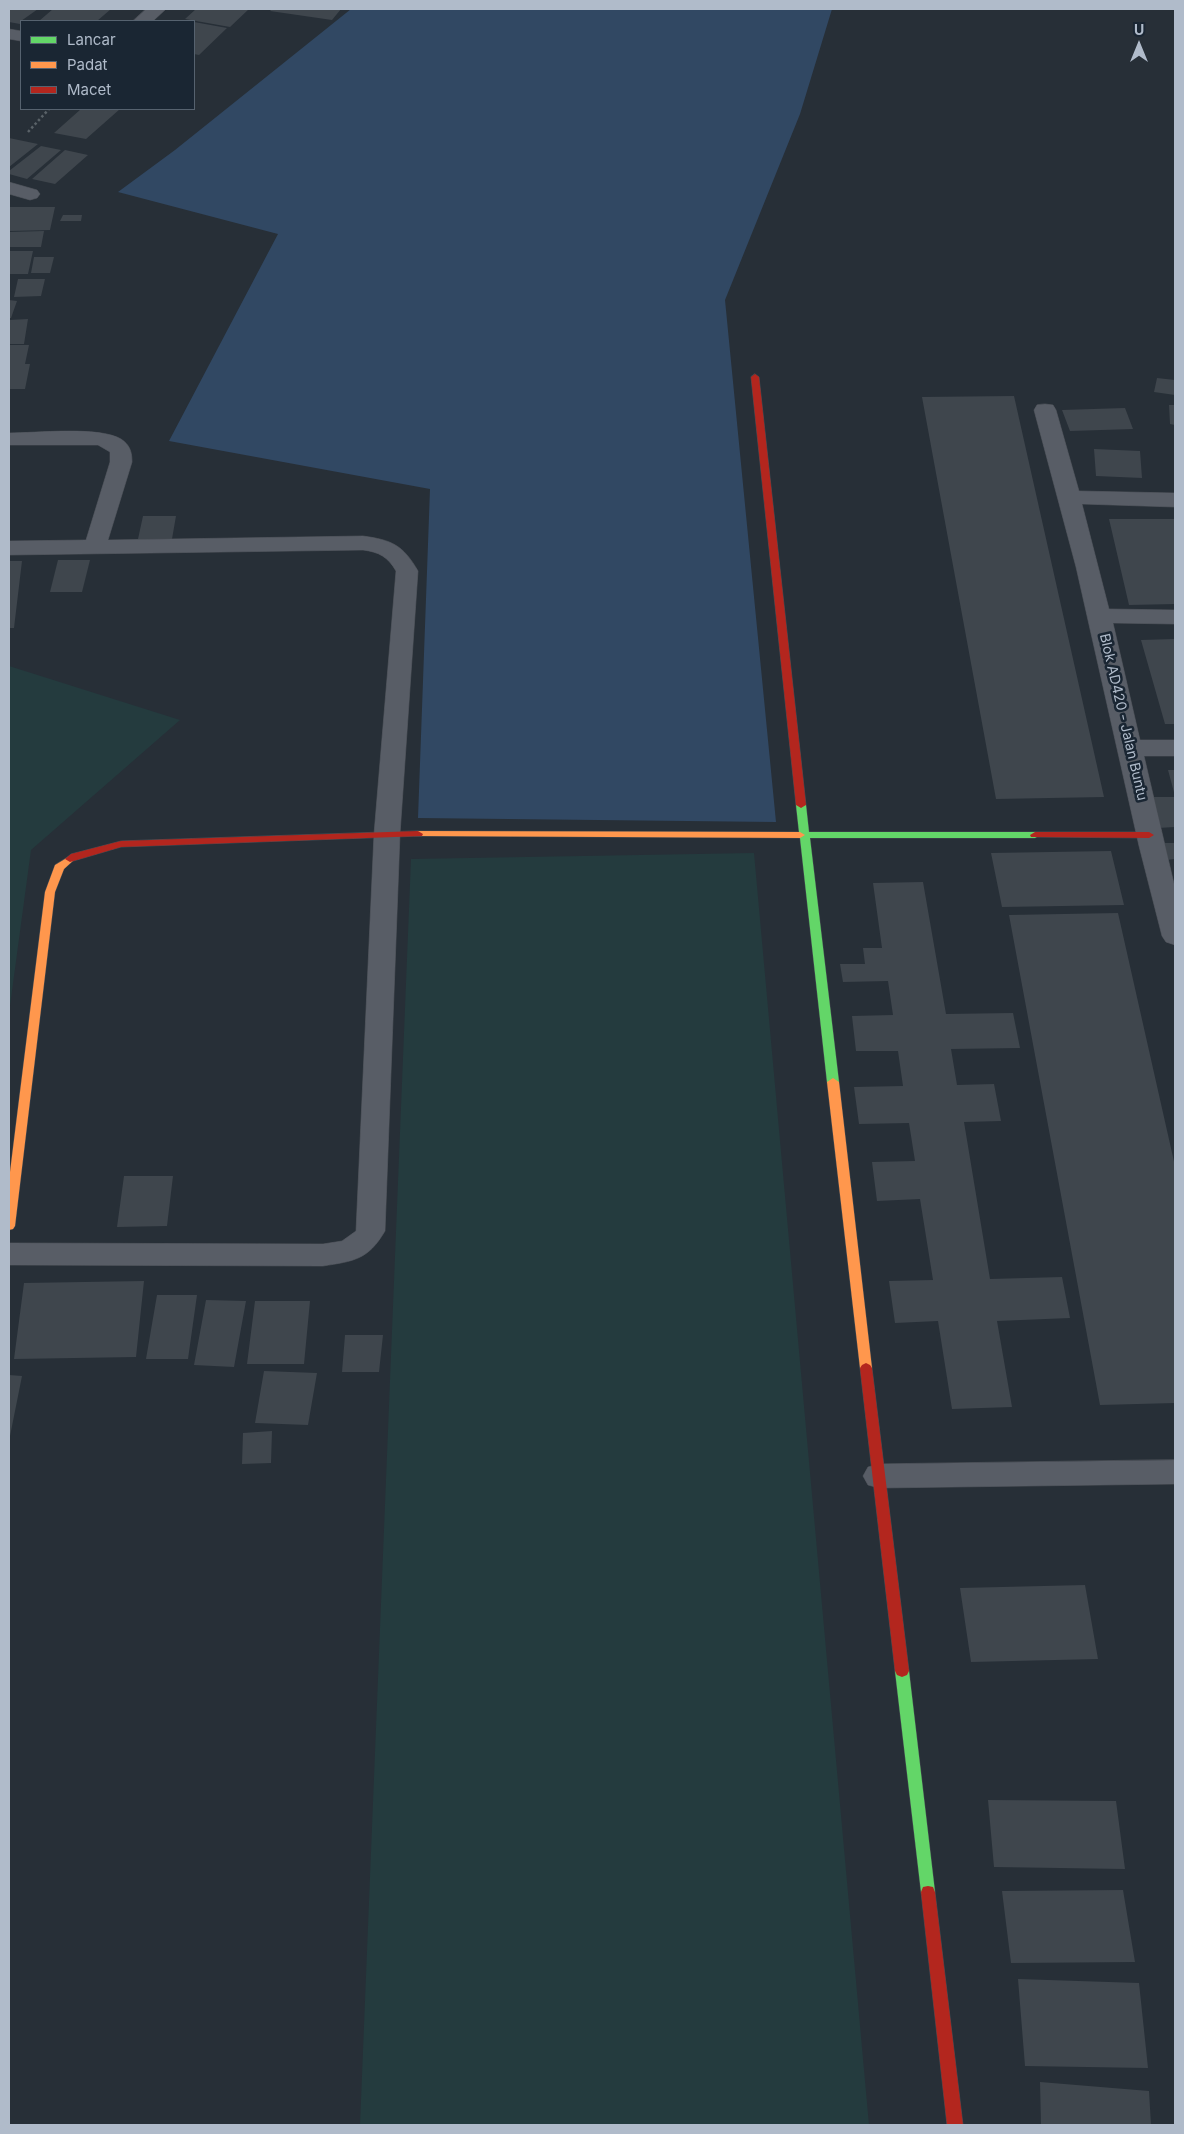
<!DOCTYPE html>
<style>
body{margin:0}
#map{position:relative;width:1184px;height:2134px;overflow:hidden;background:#272f37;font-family:Inter,sans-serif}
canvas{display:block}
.frame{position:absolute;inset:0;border:10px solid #b0bbca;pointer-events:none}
.legend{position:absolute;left:20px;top:20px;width:175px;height:90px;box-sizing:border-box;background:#1a2633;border:1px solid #56626f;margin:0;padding:6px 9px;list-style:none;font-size:15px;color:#b0bbca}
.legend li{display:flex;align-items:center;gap:10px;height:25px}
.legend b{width:25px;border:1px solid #56626f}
.north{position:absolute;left:1114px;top:20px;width:50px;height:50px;-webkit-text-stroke:4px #1a2633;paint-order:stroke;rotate:0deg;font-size:14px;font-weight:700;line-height:20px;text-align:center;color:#b0bbca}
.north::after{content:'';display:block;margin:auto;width:18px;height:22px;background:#b0bbca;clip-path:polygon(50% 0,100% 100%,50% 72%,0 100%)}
</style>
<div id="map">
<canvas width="1184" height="2134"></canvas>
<div class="frame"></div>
<ul class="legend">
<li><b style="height:6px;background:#63d668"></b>Lancar</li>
<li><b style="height:6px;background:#ff974d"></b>Padat</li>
<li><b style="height:6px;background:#b3261e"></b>Macet</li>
</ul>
<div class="north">U</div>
</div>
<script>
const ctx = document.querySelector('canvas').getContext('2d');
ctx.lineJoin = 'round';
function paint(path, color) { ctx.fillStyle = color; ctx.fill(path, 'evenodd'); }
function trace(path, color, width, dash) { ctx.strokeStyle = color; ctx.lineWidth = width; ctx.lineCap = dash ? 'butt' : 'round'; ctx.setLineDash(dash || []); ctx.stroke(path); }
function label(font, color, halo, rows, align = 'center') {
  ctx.font = font + ' Inter,sans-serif'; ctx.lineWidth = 5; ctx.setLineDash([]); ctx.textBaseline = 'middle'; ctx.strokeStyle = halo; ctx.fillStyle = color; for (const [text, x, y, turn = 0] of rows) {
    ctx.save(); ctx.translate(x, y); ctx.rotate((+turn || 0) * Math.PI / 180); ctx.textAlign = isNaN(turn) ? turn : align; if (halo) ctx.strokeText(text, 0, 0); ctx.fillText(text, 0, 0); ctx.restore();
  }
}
paint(new Path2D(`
 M9,666l171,54 -149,130 -22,163z
 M754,853l115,1272h-509l51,-1266z`), '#243b3e');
paint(new Path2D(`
 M351,9h481l-32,105 -75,186 51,522 -358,-4 12,-329 -261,-48 109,-207 -160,-42 57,-42z`), '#314863');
paint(new Path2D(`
 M9,9h29l-17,12 -1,3 -11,-2z
 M53,9h58l-14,12h-58z
 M196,9h53l-19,18 -45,-8z
 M272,9h69l-9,11 -62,-9z
 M194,22l33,6 -28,27 -5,-1z
 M81,109h39l-34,30 -32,-6z
 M9,138l29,6 -29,23z
 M41,146l20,4 -34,29 -18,-5v-3z
 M65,150l23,5 -33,29 -23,-5z
 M9,207h46l-5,23 -41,1z
 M63,215h19l-1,6h-21z
 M44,231l-3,16h-32v-15z
 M10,251h23l-5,23h-19z
 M34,257h20l-4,16h-19z
 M18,279h27l-4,17 -27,1z
 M9,300l8,1 -6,17h-2z
 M28,319l-4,25h-15v-24z
 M9,345h20l-4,19h5l-5,25h-16z
 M1157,378l18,2v15l-21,-3z
 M1014,396l90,401 -108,2 -74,-402z
 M1169,405h6v20l-5,-1z
 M1125,408l8,21 -63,2 -8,-21z
 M1094,449l46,2 2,27 -46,-2z
 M143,516h33l-4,23h-34z
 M1109,519h66v85l-46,1z
 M58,560h32l-8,32h-32z
 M9,561h13l-8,67h-5z
 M1175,639v85h-10l-24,-84z
 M1168,770h7v26z
 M1150,797h25v30l-17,1z
 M1163,843h12v16l-9,1z
 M1111,851l13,54 -122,2 -11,-54z
 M923,882l23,132 67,-1 7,35 -69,1 6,36 37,-1 7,37 -37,1 26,157 72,-2 8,41 -73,3 15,86 -60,2 -14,-88 -43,2 -6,-42 44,-1 -13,-81 -43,2 -5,-39 43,-1 -6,-38 -50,1 -5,-37 49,-1 -5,-35h-42l-4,-35 41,-1 -5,-34 -45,1 -3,-18h25l-2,-16h19l-9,-65z
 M1118,913l57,253v237l-75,2 -91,-490z
 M124,1176h49l-6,50 -50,1z
 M144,1281l-8,76 -122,2 10,-76z
 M157,1295h40l-9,64h-42z
 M206,1300l40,1 -12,66 -40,-2z
 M255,1301h55l-6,63h-57z
 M345,1335h38l-4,37h-37z
 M264,1371l53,2 -9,52 -53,-2z
 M9,1375l13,1 -12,60h-1z
 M272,1431l-1,32 -29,1 1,-31z
 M1085,1585l13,74 -127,3 -11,-74z
 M988,1800l128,1 9,68 -131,-2z
 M1123,1890l12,72 -124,1 -9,-72z
 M1018,1979l121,4 9,85 -123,-2z
 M1040,2082l109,9 2,34h-110z`), '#3f464d');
const street = new Path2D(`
 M146,9h20l-13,12h-20z
 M9,29l12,2v10l-12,-2z
 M9,182l28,8 3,4 -3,4 -7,2 -21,-6z
 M1045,404l8,1 3,5 23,81 96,2v14l-93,-3 27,105 66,1v14l-62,-1 27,117h35v16h-31l31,132v57l-9,-3 -4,-6 -23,-90 -63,-279 -42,-157 3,-5z
 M9,433c27,0 90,-7 112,6 9,6 11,13 11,23l-24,78 255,-4c29,4 40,9 55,35l-18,263 -15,397c-17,29 -31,30 -62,35l-314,-1v-22l314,1 19,-3 14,-10 18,-397 22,-263c-8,-14 -17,-19 -33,-21l-354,5v-14l77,-1 24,-78v-10l-12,-7h-89z
 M1175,1460v24l-296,4 -11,-3 -5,-9 5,-9 11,-3z`);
const fast = new Path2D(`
 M801,802l5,3 3,27h226l5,3 -5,3h-225l29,244 -6,4 -6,-4 -27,-244 -5,-3 4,-3 -3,-27z
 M902,1665l5,2 2,4 26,221 -2,5 -5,1 -5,-1 -2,-5 -26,-221 2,-4z`);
const slow = new Path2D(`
 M418,831l382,1 5,3 -5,3 -386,-2 -1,-2z
 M70,856l5,3 -11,10 -9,23 -40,334 -2,3 -4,1v-50l36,-288 10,-27z
 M833,1078l6,4 33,286 -2,3h-8l-2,-3 -33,-286z`);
const jam = new Path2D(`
 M755,374l4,3 47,428 -5,3 -5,-3 -45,-428z
 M418,831l5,3 -1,2 -301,11 -51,15 -5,-3 6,-5 50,-13z
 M1035,832h114l5,3 -5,3 -118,-1 -1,-2z
 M866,1363l4,2 2,3 37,303 -2,4 -5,2 -5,-2 -2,-4 -35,-303 2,-3z
 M928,1886l5,1 2,5 28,233h-16l-26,-233 2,-5z`);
trace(street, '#464b52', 1);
trace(fast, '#464b52', 1);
trace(slow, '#464b52', 1);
trace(jam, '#464b52', 1);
trace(new Path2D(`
 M28,132l21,-23`), '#5a6268', 2.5, [2.5, 2.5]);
paint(street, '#585d66');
paint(fast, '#63d668');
paint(slow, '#ff974d');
paint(jam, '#b3261e');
label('14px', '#b0bbca', '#1a2633', [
 ["Blok AD420 - Jalan Buntu",1123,717,77]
]);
</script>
